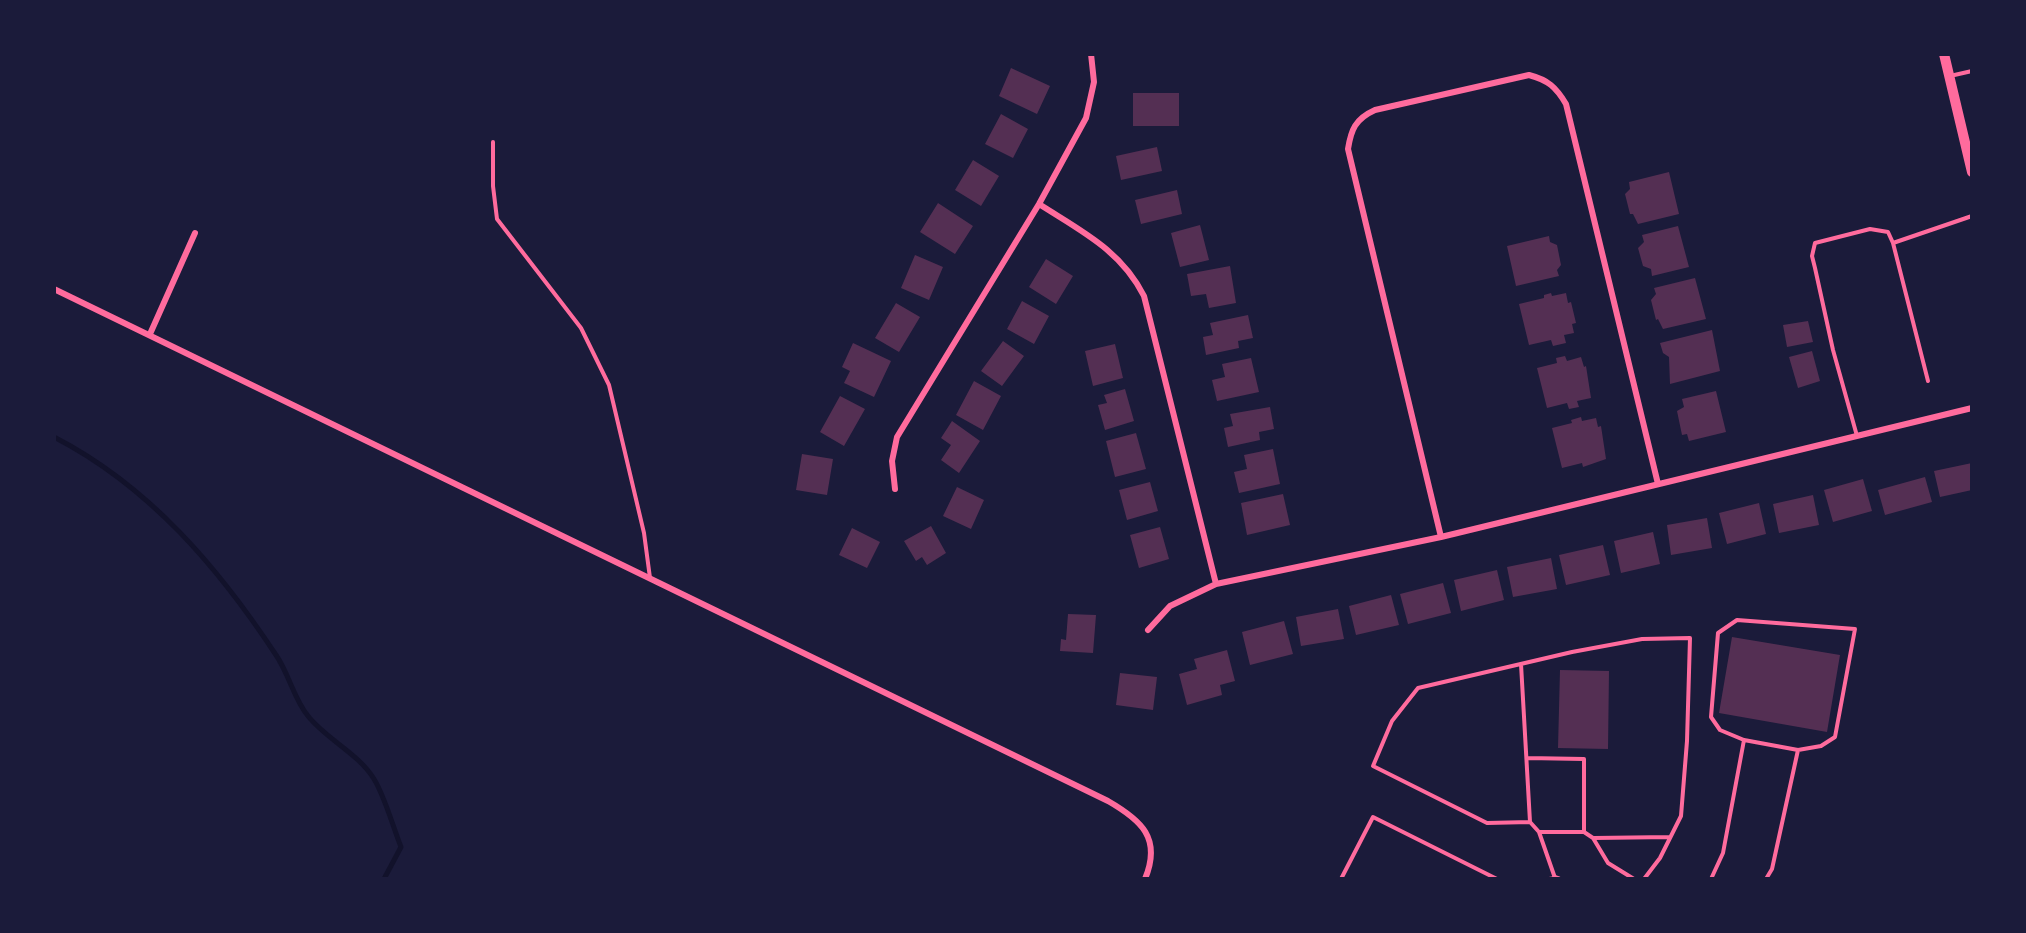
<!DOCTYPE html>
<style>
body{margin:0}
#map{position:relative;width:2026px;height:933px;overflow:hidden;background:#1b1b3a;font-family:"Archivo Narrow",sans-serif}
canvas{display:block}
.frame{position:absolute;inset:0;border:56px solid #1b1b3a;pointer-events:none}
</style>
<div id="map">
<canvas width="2026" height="933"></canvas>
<div class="frame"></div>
</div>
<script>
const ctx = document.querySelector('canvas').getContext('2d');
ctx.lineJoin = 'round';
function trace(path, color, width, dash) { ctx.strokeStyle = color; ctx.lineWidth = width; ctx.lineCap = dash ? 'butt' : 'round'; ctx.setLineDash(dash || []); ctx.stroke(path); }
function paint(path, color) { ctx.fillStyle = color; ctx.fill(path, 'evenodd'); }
trace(new Path2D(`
 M54,437c95,49 164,130 222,218 13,19 18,44 32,61 18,23 50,37 66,63 11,18 19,48 27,68l-17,32`), '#12122b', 5);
paint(new Path2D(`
 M1011,68l39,18 -13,28 -38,-18z
 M1133,93h46v33h-46z
 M1001,114l27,15 -15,29 -28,-14z
 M1157,147l5,24 -41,9 -5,-24z
 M973,160l26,16 -18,30 -26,-16z
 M1669,172l10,42 -41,10 -5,-10h-3l-5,-20 5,-5 -1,-7z
 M1177,190l5,24 -41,10 -6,-24z
 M938,203l35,23 -18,28 -35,-22z
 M1200,225l9,35 -29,7 -9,-34z
 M1678,226l11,41 -37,9 -1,-7 -8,-3 -5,-18 6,-6 -2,-7z
 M1549,236l1,6 7,3 4,20 -4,5 2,6 -43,10 -9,-40z
 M915,255l28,12 -14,33 -28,-12z
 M1046,259l27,17 -17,28 -27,-17z
 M1230,266l6,37 -27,5 -3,-14 -15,2 -4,-22z
 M1695,278l11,41 -43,10 -5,-10 -2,1 -5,-20 5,-6 -2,-6z
 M1551,293l1,3 14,-3 2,10 3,-1 5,21 -4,1 2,9 -10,2 2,8 -13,3 -2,-6 -22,5 -10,-41 25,-6v-3z
 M1022,301l27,15 -15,28 -27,-15z
 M896,303l24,14 -21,35 -24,-14z
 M1248,315l5,23 -15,3 1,7 -33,7 -3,-18 10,-2 -3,-12z
 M1808,321l5,21 -26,5 -4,-22z
 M1712,330l8,41 -50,13 -1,-27 -6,-4 -3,-10z
 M1003,341l21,15 -22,30 -21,-15z
 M853,343l38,18 -17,36 -30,-14 6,-12 -8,-4z
 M1115,344l8,34 -30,8 -8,-35z
 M1812,351l8,30 -22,7 -9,-31z
 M1565,356l2,5 14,-4 3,10 2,-1 5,32 -14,3 2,6 -10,2 -2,-6 -20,5 -10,-40 20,-5 -1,-5z
 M1251,358l8,34 -42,9 -5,-21 13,-3 -3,-13z
 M974,381l27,15 -18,34 -27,-15z
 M1125,389l9,32 -29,9 -7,-25 9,-2 -3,-8z
 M1716,391l10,41 -37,9 -2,-7 -5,1 -5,-24 7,-4 -2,-8z
 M840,396l25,13 -21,37 -24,-14z
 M1270,407l4,22 -15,3 1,8 -32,7 -4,-19 9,-2 -3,-12z
 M1581,417l1,4 14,-3 2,9 3,-1 5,33 -23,8 -1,-4 -20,5 -10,-40 20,-5 -1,-3z
 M952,421l28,20 -21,32 -18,-13 10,-15 -10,-7z
 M1136,433l10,36 -31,8 -9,-36z
 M1273,449l7,35 -41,9 -5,-21 13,-3 -3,-14z
 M802,454l31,5 -6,36 -31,-5z
 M1972,463v27l-32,7 -6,-26z
 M1925,477l7,25 -47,13 -7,-25z
 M1863,479l9,32 -39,11 -9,-32z
 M1150,482l8,29 -31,9 -8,-30z
 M957,487l27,13 -13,29 -28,-13z
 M1283,494l7,31 -43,10 -6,-32z
 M1813,495l6,30 -40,8 -6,-29z
 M1759,503l7,31 -39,10 -8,-31z
 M1707,518l5,30 -41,7 -4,-30z
 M931,526l15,27 -19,12 -5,-8 -6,4 -12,-20z
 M1160,527l9,32 -30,9 -9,-33z
 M852,528l28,14 -13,26 -28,-13z
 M1653,532l7,32 -39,9 -7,-32z
 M1603,545l7,30 -44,10 -7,-30z
 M1551,558l6,31 -44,8 -6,-30z
 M1497,570l7,30 -43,11 -7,-31z
 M1443,583l8,30 -43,11 -8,-30z
 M1391,595l8,30 -43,10 -7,-29z
 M1338,609l6,30 -43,7 -5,-29z
 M1068,614l28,1 -3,38 -33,-2 1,-12 5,1z
 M1284,621l9,33 -43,11 -8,-33z
 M1732,637l108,18 -13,77 -108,-19z
 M1227,650l8,31 -15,4 2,10 -35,10 -8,-31 18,-5 -3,-10z
 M1560,670l49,1 -1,78 -50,-1z
 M1120,673l37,4 -4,33 -37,-5z`), '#542f53');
trace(new Path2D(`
 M1950,76l22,-5
 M493,142v44l4,33 84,109 28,57 35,148 6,45
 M1893,243l35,138
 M1857,436l-24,-86 -18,-82 -3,-12 3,-13 55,-14 18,3 5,11 79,-27
 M1521,664l9,158
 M1744,740l54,10
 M1527,758l57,1v73
 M1539,832h45l9,6 15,25 26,16
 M1594,838l76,-1
 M1341,879l32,-62 124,62
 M1549,879l6,-1 -16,-46 -9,-10 -43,1 -114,-57 19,-45 26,-33 154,-36 70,-13 48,-1 -3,103 -6,75 -21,42 -16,21
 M1711,879l12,-26 21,-113 -24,-10 -9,-13 7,-84 19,-13 118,9 -20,108 -14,9 -23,4 -26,119 -6,10`), '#ff6b9d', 4);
trace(new Path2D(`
 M1039,204c42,27 82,46 105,92l72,288
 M54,289l1054,512c33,19 54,37 37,78
 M150,334l45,-101
 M895,489l-3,-28 5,-24 142,-233 47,-86 8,-36 -3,-28
 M1441,537l-93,-388c3,-19 7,-30 27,-39l154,-35c19,5 27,12 37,29l92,380
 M1148,630l22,-24 46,-22 225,-47 531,-129
 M1555,878l3,1`), '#ff6b9d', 6);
trace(new Path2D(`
 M1944,54l28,118`), '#ff6b9d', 10);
</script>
